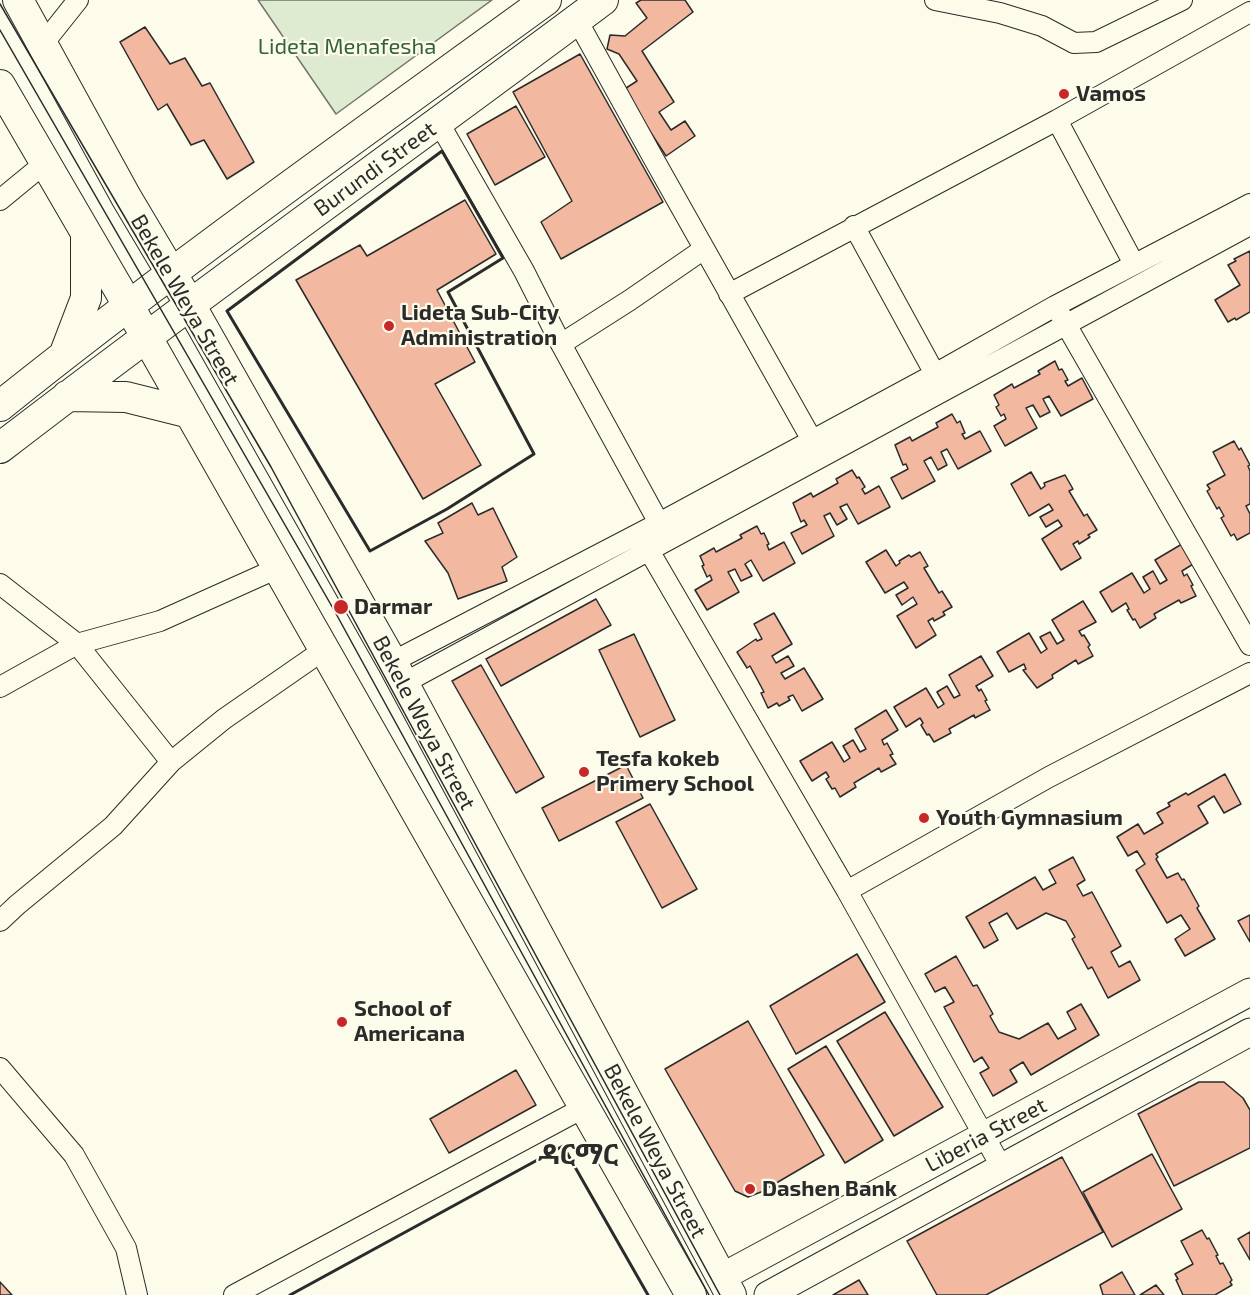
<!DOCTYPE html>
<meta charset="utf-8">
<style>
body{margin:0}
canvas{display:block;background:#fdfbea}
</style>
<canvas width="1250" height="1295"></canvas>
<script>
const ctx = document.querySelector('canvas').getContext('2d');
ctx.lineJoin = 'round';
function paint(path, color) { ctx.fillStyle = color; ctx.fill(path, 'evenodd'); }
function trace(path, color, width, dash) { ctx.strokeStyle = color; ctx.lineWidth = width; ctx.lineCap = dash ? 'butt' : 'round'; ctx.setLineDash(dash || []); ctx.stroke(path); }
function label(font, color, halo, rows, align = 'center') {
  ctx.font = font + ' "Exo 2","Noto Sans Ethiopic",sans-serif'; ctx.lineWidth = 4.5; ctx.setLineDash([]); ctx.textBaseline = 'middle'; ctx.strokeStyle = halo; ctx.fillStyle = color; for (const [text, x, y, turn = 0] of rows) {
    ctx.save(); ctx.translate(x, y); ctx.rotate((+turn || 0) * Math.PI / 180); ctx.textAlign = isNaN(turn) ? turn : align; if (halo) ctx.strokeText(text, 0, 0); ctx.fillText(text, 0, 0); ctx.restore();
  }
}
const green = new Path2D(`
 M258,0h234l-156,114z`);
paint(green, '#deebd1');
trace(green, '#74746e', 1.5);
const building = new Path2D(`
 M641,0h44l8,12 -51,39 32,51 -15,10 12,18 14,-9 10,15 -29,20 -43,-66 14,-9 -18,-27 -12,-5 3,-14 15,1 22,-18 -11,-15z
 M145,27l25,37 15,-6 17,28 8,-3 44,79 -27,17 -23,-39 -13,5 -24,-41 -9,6 -38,-68z
 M580,54l83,148 -102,57 -20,-37 31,-21 -59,-109z
 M516,106l29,51 -50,28 -28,-51z
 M465,200l31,54 -59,36 38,72 -40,22 46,81 -58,34 -127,-219 64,-35 7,11z
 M1250,251v61l-14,8 -1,-2 -7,4 -13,-22 25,-15 -12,-20 8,-4 -2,-2z
 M1055,361l4,9 3,-1 6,11 -3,1 3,5 14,-8 11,21 -32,17 -12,-20 -6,3 7,13 -10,5 -7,-12 -7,3 11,20 -32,18 -11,-20 12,-7 -2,-5 -3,2 -5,-9 3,-2 -5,-10 18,-11 2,4 26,-14 -2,-3z
 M952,414l5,9 3,-2 5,12 -3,1 3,5 15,-8 11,20 -33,18 -11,-20 -6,3 6,13 -9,5 -7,-13 -7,4 11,20 -33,18 -11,-21 17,-9 -2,-5 -3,1 -8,-20 15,-8 2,4 26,-14 -2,-4z
 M1234,441l5,9 2,-2 9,17 -2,1 2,5v33l-4,2 4,8v19l-13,7 -3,-6 -3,2 -10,-18 3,-2 -5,-9 -2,2 -10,-18 3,-2 -3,-4 18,-10 -12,-23z
 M852,470l5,8 2,-1 6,10 -3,2 3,5 14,-8 11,21 -32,17 -11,-20 -7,3 7,12 -10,6 -7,-12 -6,3 10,20 -32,18 -11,-21 16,-8 -3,-5 -3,2 -8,-19 18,-10 2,4 25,-14 -2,-4z
 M1031,472l10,17 4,-3 -1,-3 21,-8 8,14 -4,2 15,25 3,-2 10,16 -9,5 2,2 -11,7 -1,-3 -5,3 8,14 -20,12 -19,-31 20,-13 -4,-6 -12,7 -6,-10 13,-7 -4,-6 -20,12 -18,-32z
 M472,503l6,12 15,-7 24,49 -15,10 5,14 -49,18 -10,-26 -23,-32 18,-8 -5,-10z
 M757,526l4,8 3,-1 5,11 -2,1 2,5 15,-8 11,21 -32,18 -12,-21 -6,4 7,12 -11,5 -6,-12 -7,3 11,20 -32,18 -12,-20 17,-10 -2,-5 -3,2 -5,-11 2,-1 -4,-9 14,-8 2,4 26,-14 -2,-3z
 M1187,541l11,20 -16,10 2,5 3,-2 6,11 -2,1 5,10 -15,7 -2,-3 -25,14 2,4 -16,10 -5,-9 -2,1 -6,-10 2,-1 -3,-6 -14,9 -12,-20 32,-19 12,20 6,-4 -7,-12 10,-6 7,13 7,-4 -12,-20z
 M886,550l10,16 4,-3 -1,-2 10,-6 2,2 9,-5 8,14 -4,2 15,25 3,-2 10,16 -9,5 2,3 -11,6 -1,-3 -5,3 8,14 -20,13 -19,-32 20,-12 -4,-7 -11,8 -6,-10 12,-7 -4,-6 -19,11 -19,-31z
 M596,599l15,26 -110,61 -15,-27z
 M1083,601l13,21 -17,9 3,5 2,-1 6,10 -2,2 5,9 -15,8 -2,-4 -24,15 1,3 -16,10 -14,-18 3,-1 -2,-5 -15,8 -12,-20 32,-19 12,20 6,-4 -7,-12 10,-5 7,12 7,-4 -12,-20z
 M774,613l18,31 -20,12 4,7 12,-7 6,10 -13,7 4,6 19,-11 19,31 -21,12 -9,-16 -5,2 2,3 -11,6 -2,-3 -9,5 -7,-15 3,-1 -14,-26 -3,2 -10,-16 19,-13 1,2 5,-2 -8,-15z
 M634,634l41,86 -35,17 -41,-87z
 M981,656l12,20 -17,10 3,5 2,-2 6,11 -2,1 5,9 -15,8 -1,-3 -25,14 2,4 -17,9 -5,-8 -2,1 -6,-10 2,-2 -3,-5 -14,9 -12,-20 32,-19 12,20 6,-4 -7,-12 10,-6 7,12 6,-3 -11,-20z
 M481,665l63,112 -28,16 -64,-112z
 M886,710l12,20 -16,10 2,5 3,-2 6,11 -3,1 6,9 -15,8 -2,-4 -25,15 2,4 -16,10 -5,-9 -3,1 -6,-10 3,-2 -3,-5 -14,9 -12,-20 32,-19 12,20 6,-4 -7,-12 10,-6 7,12 6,-3 -11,-20z
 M626,765l17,33 -84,43 -17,-33z
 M1225,774l16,30 -17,9 -10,-17 -16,10 10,17 -52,31 2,3 -2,2 11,19 11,-5 4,7 2,-1 15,27 -2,2 18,31 -30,17 -10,-17 15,-10 -9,-14 -14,8 -31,-53 9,-6 -8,-13 -9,5 -11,-19 21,-13 6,10 19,-11 -6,-10 13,-7 -2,-3 18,-10 2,2z
 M650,804l47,85 -35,19 -46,-86z
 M1073,857l12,23 -8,5 6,11 9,-4 29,54 -10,6 8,15 11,-6 10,19 -32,18 -16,-31 -4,2 -16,-30 3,-2 -9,-16 -20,-8 -29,16 -10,-16 -18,10 9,17 -14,8 -18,-31 69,-40 8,13 13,-7 -7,-13z
 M1250,915v27l-12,-21z
 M857,954l28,48 -89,52 -26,-48z
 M956,956l17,30 4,-1 16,29 -3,2 9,16 20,7 29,-16 10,16 18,-10 -9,-17 14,-8 18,31 -68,40 -8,-13 -13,8 7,12 -24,14 -13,-23 9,-5 -7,-11 -8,5 -30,-55 10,-5 -9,-15 -10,5 -10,-18z
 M885,1012l58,95 -49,29 -57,-95z
 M748,1021l76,134 -63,37 -13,5 -13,-6 -70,-122z
 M826,1046l57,94 -38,23 -57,-94z
 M516,1070l20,35 -87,48 -19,-34z
 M1199,1082h25l19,16 7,12v38l-76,38 -36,-72z
 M1152,1154l30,55 -70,38 -29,-55z
 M1062,1157l41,75 -117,63h-49l-30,-54z
 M1202,1230l5,9 2,-1 9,17 -2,1 4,8 3,-1 9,17 -2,2 2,3 -17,10h-32l-7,-15 2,-1 -3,-5 18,-10 -12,-23z
 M1250,1232v28l-12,-21z
 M1122,1272l13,23h-32l-3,-10z
 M859,1280l9,15h-35z
 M0,1282l12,13h-12z
 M1156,1285l8,10h-24z`);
paint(building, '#f2b8a0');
trace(building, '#2b2b2b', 1.5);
const street = new Path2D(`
 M935,0l65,13 42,13 32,17 22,-1 86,-42
 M577,20l79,143 156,277
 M43,44l35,-44
 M1057,120l77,144
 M439,123l85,148 37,73 98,179
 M0,200l45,-37
 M854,226l81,148
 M729,294l328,-174 193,-108
 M1060,314l190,331
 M561,344l69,-44 74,-51
 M644,542l203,349 202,-114 201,-104
 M0,584l77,60 94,118
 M392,662l267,-139 276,-149 120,-68 195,-102
 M404,683l846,-458
 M0,687l77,-43 83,-23 118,-53
 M847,891l155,277
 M0,921l17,-16 96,-79 58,-64 53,-43 101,-70
 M0,1068l74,87 52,93 11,47
 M234,1295l351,-188`);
const secondary = new Path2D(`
 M722,1277l528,-285
 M768,1295l482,-263`);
const primary = new Path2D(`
 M18,0l108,197 63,106 203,359 339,633
 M0,85l146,251 545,959
 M65,353l21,-55v-64
 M67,396l59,1 64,16
 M0,406c177,-142 363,-273 546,-406
 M0,448c198,-153 403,-298 603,-448`);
trace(street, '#2b2b2b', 22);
trace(secondary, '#2b2b2b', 29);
trace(primary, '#2b2b2b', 32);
trace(street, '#fdfbea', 20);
trace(secondary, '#fdfbea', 27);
trace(primary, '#fdfbea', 30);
trace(new Path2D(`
 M0,4l271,463 449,828
 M0,30l334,580 375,685`), '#2b2b2b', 1.5);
trace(new Path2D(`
 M442,151l61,107 -55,34 86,162 -87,55 -77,42 -143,-240z
 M290,1295l273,-149 85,149`), '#2b2b2b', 3);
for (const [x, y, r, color] of [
 [1064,94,6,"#c62828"],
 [389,326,6,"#c62828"],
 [341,607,8,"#c62828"],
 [584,772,6,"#c62828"],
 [924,818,6,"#c62828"],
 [342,1022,6,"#c62828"],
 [750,1189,6,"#c62828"]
]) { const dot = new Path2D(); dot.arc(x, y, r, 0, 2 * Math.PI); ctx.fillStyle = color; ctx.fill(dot); trace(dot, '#fdfbea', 2); }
label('22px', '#34623c', '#fdfbea', [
 ["Lideta Menafesha",347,47]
]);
label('bold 22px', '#2b2b2b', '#fdfbea', [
 ["Vamos",1076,94],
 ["Lideta Sub-City",401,313],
 ["Administration",401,338],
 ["Darmar",354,607],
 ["Tesfa kokeb",596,759],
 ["Primery School",596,784],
 ["Youth Gymnasium",936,818],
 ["School of",354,1009],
 ["Americana",354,1034],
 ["Dashen Bank",762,1189]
], 'left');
label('22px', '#2b2b2b', '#fdfbea', [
 ["Burundi Street",375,169,-36],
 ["Bekele Weya Street",185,300,60],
 ["Bekele Weya Street",424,723,62],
 ["Liberia Street",986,1135,-28],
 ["Bekele Weya Street",655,1151,62]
]);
label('bold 28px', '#2b2b2b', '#fdfbea', [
 ["ዳርማር",578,1155]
]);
</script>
